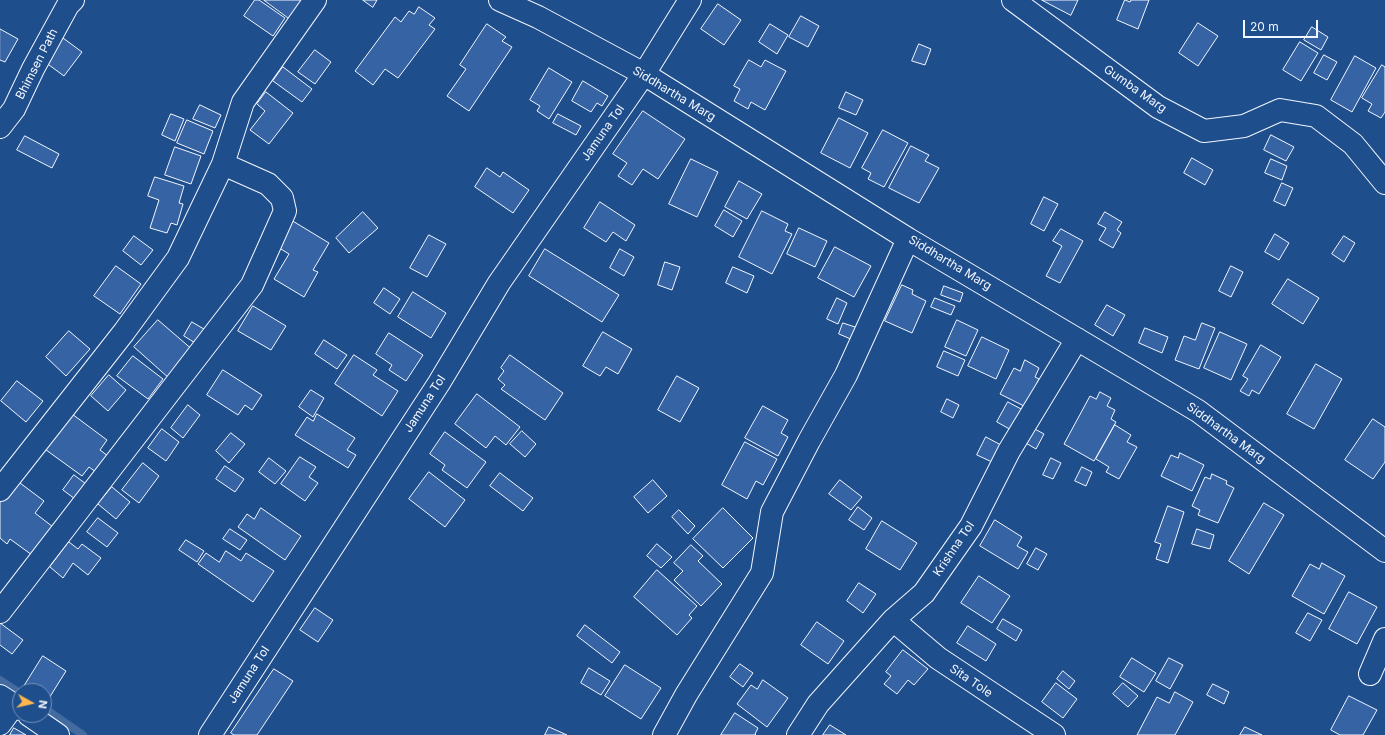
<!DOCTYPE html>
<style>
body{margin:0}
#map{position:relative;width:1385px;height:735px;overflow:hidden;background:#1f4e8c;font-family:Inter,sans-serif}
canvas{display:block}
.north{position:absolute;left:12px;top:683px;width:40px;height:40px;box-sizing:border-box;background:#1f4e8c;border:1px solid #7391ba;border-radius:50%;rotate:98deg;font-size:11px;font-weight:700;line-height:16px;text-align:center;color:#f2f6ff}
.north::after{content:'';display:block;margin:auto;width:14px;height:18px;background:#ffb74d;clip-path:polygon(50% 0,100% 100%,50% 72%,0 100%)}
.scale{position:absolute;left:1243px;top:20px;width:75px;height:18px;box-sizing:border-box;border:2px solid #f2f6ff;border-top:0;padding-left:5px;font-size:12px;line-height:14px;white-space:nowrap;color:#f2f6ff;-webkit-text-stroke:3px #1f4e8c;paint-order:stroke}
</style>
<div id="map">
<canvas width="1385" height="735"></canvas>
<div class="north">N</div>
<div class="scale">20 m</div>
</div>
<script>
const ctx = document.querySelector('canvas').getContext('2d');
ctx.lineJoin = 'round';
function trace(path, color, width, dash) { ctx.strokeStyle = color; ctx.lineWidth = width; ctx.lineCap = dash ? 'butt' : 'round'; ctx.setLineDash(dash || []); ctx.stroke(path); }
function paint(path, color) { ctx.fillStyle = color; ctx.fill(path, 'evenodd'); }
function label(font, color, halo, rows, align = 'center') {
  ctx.font = font + ' Inter,sans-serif'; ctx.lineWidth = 3; ctx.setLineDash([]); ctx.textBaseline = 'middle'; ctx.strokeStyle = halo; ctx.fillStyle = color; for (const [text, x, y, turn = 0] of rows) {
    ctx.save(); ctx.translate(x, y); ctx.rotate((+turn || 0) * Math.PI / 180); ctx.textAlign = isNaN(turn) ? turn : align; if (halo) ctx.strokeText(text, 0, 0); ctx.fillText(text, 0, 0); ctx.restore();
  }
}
trace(new Path2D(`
 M0,680l20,13
 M44,708l39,27`), '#446ba0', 8);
const building = new Path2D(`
 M255,0h4l26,18 -12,18 -29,-20z
 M264,0h40l-14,19z
 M363,0h14l-4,7z
 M1042,0h36l-7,15z
 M1125,0l5,2 1,-2h18l-11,29 -21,-9z
 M718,4l23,16 -17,25 -23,-16z
 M419,7l16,11 -6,7 6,4 -37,49 -13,-9 -12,16 -18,-14 40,-54 6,5 8,-11 5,3z
 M801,16l18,10 -11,21 -19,-10z
 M1198,23l20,13 -20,30 -19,-13z
 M487,24l19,13 -4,4 10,6 -43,64 -22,-15 19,-27 -6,-4z
 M770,24l18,11 -11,19 -18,-12z
 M1312,27l16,10 -7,13 -17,-10z
 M0,29l18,10 -13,23 -5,-2z
 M63,38l19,14 -18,24 -19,-14z
 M1300,42l18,11 -17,28 -18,-11z
 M919,44l12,5 -6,16 -13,-4z
 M315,50l16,12 -16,22 -17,-12z
 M1324,55l13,7 -10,18 -13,-7z
 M1355,56l21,12 -24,44 -21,-12z
 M749,60l12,7 4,-7 21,11 -21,39 -14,-8 -3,7 -14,-8 6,-12 -6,-3z
 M1382,65l3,2v45l-4,6 -13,-7 4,-7 -10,-6z
 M283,67l29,22 -10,13 -29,-21z
 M549,68l23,14 -23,37 -12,-8 3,-5 -10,-6z
 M583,81l25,15 -6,10 -5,-3 -6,9 -19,-11z
 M266,92l27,21 -24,31 -19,-14 15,-19 -8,-7z
 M846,92l17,8 -7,15 -17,-7z
 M200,105l21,10 -6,13 -22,-9z
 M643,111l42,28 -27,40 -15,-10 -11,16 -14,-9 9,-13 -14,-9z
 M171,114l13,5 -9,22 -13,-6z
 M558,114l23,12 -5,9 -23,-12z
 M839,118l29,15 -18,35 -29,-15z
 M187,120l26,11 -9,23 -27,-11z
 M883,130l25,13 -24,44 -16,-8 3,-6 -9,-5z
 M1271,135l23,12 -8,14 -22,-11z
 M25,136l34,18 -7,14 -35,-18z
 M911,146l18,9 -4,6 14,7 -20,35 -30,-15z
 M175,147l26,9 -10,28 -26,-9z
 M1192,158l21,12 -8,15 -21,-12z
 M691,159l27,13 -21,45 -28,-13z
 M1271,159l16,7 -5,14 -17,-7z
 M487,168l13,9 3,-5 26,18 -16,23 -38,-26z
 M155,177l29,9 -5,17 4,1 -6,21 -6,-2 -4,10 -17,-5 9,-28 -11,-4z
 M739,181l23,13 -15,25 -22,-12z
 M1282,183l11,5 -8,18 -11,-5z
 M1044,197l14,7 -14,27 -13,-7z
 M600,202l35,23 -9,16 -13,-9 -7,10 -22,-14z
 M724,210l18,11 -9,16 -18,-11z
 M762,211l26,13 -3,7 7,3 -20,40 -33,-17z
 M363,212l15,16 -29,25 -13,-15z
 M1105,212l17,10 -5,8 4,3 -8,15 -14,-8 7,-12 -8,-4z
 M291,220l38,23 -16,27 5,2 -14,25 -30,-18 15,-25 -13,-8z
 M799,228l28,13 -12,26 -28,-13z
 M1061,229l22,12 -23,42 -14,-7 16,-30 -9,-5z
 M1275,234l14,9 -10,17 -14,-8z
 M429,235l17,9 -19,33 -17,-9z
 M134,236l19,14 -12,15 -18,-14z
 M1344,236l11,7 -11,19 -12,-8z
 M835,247l36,19 -17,31 -36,-19z
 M545,249l74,46 -17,27 -73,-46z
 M620,249l14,8 -10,19 -14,-8z
 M665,262l15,5 -8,23 -14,-5z
 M116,266l25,18 -21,30 -26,-18z
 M1231,266l12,6 -12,25 -12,-6z
 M733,267l21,9 -7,17 -21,-10z
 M1288,279l31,19 -16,26 -31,-20z
 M902,285l11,5 -1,4 14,7 -14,32 -27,-12z
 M944,286l19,7 -3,9 -19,-7z
 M384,288l16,11 -10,15 -16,-11z
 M413,292l33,21 -15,25 -33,-21z
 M837,298l10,5 -9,21 -11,-5z
 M935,298l20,8 -4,9 -20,-8z
 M1107,305l18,10 -12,21 -18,-11z
 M253,306l33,20 -15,24 -33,-19z
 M158,320l36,31 -24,28 -36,-32z
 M957,320l21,10 -12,26 -21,-9z
 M192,322l17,10 -9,14 -16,-10z
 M843,323l15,5 -5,12 -14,-6z
 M1202,323l13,5 -16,41 -24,-9 9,-24 11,4z
 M1145,328l23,9 -6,16 -23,-10z
 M69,331l21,18 -24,27 -20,-19z
 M603,332l29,17 -14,25 -12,-7 -6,9 -17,-10z
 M1220,332l27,12 -16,36 -27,-12z
 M389,333l34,22 -17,26 -17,-11 3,-5 -16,-11z
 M982,337l27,13 -13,29 -28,-13z
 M324,340l23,15 -10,14 -22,-15z
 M1261,345l20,12 -22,37 -7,-4 -3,6 -9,-5 8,-12 -5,-3z
 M944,351l21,9 -7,16 -21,-9z
 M354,355l23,15 -4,5 25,16 -16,25 -47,-32z
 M510,355l53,38 -18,27 -44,-31 4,-4 -7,-6 6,-8 -3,-3z
 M133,356l30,23 -15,20 -31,-23z
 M1025,360l14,8 -4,9 4,2 -13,28 -26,-13 14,-26 6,3z
 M1316,364l26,15 -28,50 -27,-15z
 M223,370l39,25 -10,15 -7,-5 -7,10 -31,-20z
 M109,375l17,15 -18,21 -17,-15z
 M677,376l22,12 -19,34 -22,-12z
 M17,381l26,20 -17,21 -25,-21z
 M311,390l13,8 -11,19 -14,-10z
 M1100,392l11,6 -4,8 8,4 -4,9 5,3 -22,39 -30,-17 26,-48 6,3z
 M477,394l43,33 -14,18 -11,-9 -9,12 -31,-24z
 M947,399l12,6 -6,13 -12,-6z
 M1008,402l15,8 -10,21 -16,-9z
 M188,405l12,10 -17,23 -12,-10z
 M763,406l25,14 -7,13 7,4 -10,19 -33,-18z
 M68,411l39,29 -7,10 8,6 -12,16 -7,-5 -7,9 -40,-29z
 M317,414l38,24 -8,12 9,5 -8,13 -53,-33 12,-18 6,4z
 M1373,419l12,8v35l-12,17 -28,-19z
 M1115,425l16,10 -4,7 10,5 -18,32 -13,-7 3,-5 -13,-8z
 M1033,428l11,6 -8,15 -12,-7z
 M162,429l17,13 -13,19 -18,-13z
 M522,431l14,13 -11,13 -15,-13z
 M445,432l41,30 -19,26 -25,-18 3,-5 -15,-11z
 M231,433l14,11 -16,19 -13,-12z
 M986,437l15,8 -9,17 -15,-7z
 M745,442l32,17 -14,26 -7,-4 -9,18 -25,-14z
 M1180,453l24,12 -12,26 -31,-15 10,-21 7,3z
 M300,457l16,10 -7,10 9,6 -13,18 -24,-17z
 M269,458l17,13 -11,13 -16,-12z
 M1051,458l10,5 -8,16 -10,-4z
 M143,463l16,13 -20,27 -17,-13z
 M225,466l19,13 -9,13 -19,-13z
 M1082,467l10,5 -6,14 -11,-5z
 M429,472l36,28 -20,27 -36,-28z
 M500,473l33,25 -10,13 -33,-25z
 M1212,474l15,7 -1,3 8,4 -16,35 -20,-8 2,-5 -8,-4 13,-29 5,2z
 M74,475l16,12 -11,15 -16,-12z
 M16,480l28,21 -9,12 18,14 -21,28 -22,-16 -3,5 -7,-6v-36z
 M653,480l14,16 -19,17 -14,-16z
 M840,480l22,17 -11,13 -22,-16z
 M112,487l18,15 -14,17 -18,-15z
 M1264,503l20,12 -35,59 -20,-13z
 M1168,506l16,6 -16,51 -12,-4 5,-15 -6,-2z
 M858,507l14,11 -8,12 -15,-10z
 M261,508l40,28 -16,24 -47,-33 9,-13 7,5z
 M723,508l30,30 -30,30 -30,-29z
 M679,510l16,16 -7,8 -16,-17z
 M98,518l20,15 -11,14 -20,-15z
 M995,520l27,17 -5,9 11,6 -10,17 -38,-23z
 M882,521l35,22 -17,27 -34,-21z
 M230,529l17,11 -7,10 -17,-11z
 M1197,529l17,6 -4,14 -18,-5z
 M186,540l18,11 -7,11 -18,-12z
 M69,542l9,7 4,-5 19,14 -13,17 -15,-12 -10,15 -13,-11z
 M657,544l15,13 -11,11 -14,-12z
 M691,545l12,11 -5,5 24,23 -21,22 -27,-26 9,-9 -9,-8z
 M1036,548l11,6 -9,16 -11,-6z
 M226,551l15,10 5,-8 28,18 -21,31 -55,-38 8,-11 13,9z
 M1322,563l23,13 -21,38 -32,-18 18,-32 9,5z
 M657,570l40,36 -8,9 3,3 -15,17 -43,-38z
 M979,576l31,20 -18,27 -31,-20z
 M859,583l17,11 -13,19 -16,-12z
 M1349,592l28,15 -20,37 -28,-15z
 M315,608l18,12 -15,22 -18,-12z
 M1308,613l14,7 -12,21 -14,-8z
 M1003,619l19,11 -6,11 -19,-12z
 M817,622l27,19 -16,23 -27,-19z
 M0,623l23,17 -11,14 -12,-9z
 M585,625l35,27 -8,11 -35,-27z
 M968,626l28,18 -10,17 -29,-18z
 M903,650l25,19 -14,16 -6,-5 -11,14 -13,-10 7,-8 -5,-4z
 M43,656l23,15 -20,32 -2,-2v-10h-16l-5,-3z
 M1132,658l24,15 -12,19 -24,-15z
 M1169,658l14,7 -13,24 -14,-8z
 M740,664l13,9 -10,14 -13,-10z
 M625,665l36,23 -20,31 -36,-23z
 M589,668l21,13 -9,14 -20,-12z
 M274,669l19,12 -36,54h-23l-3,-2z
 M1063,671l12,10 -6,8 -12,-10z
 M763,680l25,18 -21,29 -30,-23 14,-19 6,4z
 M1056,683l21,16 -14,19 -21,-16z
 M1123,683l15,13 -10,11 -15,-13z
 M1213,684l16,8 -5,12 -17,-9z
 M1175,692l18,10 -18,33h-38l20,-38 12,6z
 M1349,696l28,14 -14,25h-23l-9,-5z
 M735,713l23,15 -3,6 1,1h-35z
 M830,725l16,10h-23z
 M549,727l18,8h-22z
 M1245,727l17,8h-22z
 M14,728l12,7h-16z`);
paint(building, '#3563a3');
trace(building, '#f2f6ff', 1);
const street = new Path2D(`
 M500,0l38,17 106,57 264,165 290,172 187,140
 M1013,0l145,107 46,24 40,-5 36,-16 36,6 37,28 32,39
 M0,127l14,-18 19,-40 35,-64 5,-5
 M0,490l124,-158 54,-74 45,-94 20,-62 72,-102
 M0,612l252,-327 33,-74 -3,-13 -14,-14 -45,-20
 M893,620l45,38 116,77
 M1370,674l15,-35
 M0,696l20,13
 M29,715l29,20
 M0,724l14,-19
 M210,735l229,-352 60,-100 145,-209 46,-74
 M664,735l22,-40 76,-122 10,-61 37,-71 37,-66 62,-136
 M798,735l20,-31 75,-84 31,-27 47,-67 38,-75 68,-112`);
trace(street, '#f2f6ff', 24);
trace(street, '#1f4e8c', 22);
label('12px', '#f2f6ff', '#1f4e8c', [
 ["Bhimsen Path",37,64,-63],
 ["Gumba Marg",1135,89,35],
 ["Siddhartha Marg",674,94,31],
 ["Jamuna Tol",603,133,-55],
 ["Siddhartha Marg",950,263,31],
 ["Jamuna Tol",425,404,-57],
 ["Siddhartha Marg",1226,433,36],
 ["Krishna Tol",954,549,-56],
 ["Jamuna Tol",249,675,-57],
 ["Sita Tole",971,681,34]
]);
</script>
